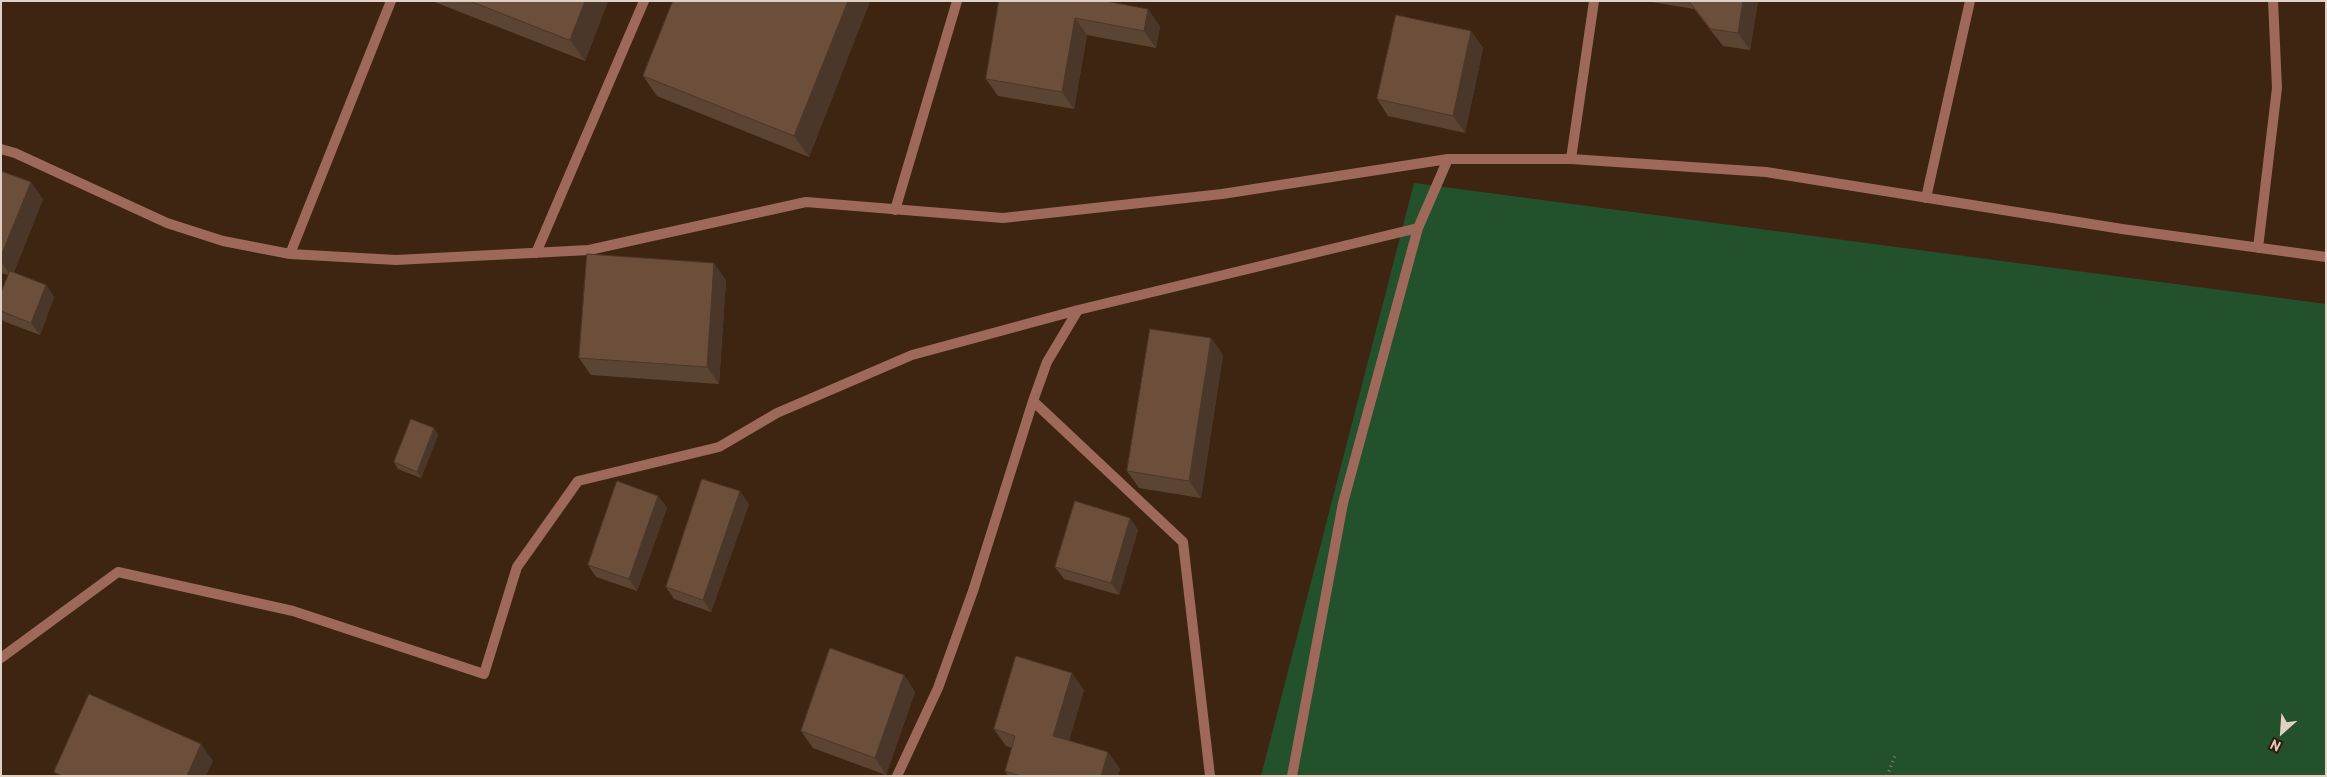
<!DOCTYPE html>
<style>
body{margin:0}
#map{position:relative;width:2327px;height:777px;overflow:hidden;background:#3e2511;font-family:"PT Sans",sans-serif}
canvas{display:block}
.frame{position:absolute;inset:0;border:2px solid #e1d1c5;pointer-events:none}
.north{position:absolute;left:2257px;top:707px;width:50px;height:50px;-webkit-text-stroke:4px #331b07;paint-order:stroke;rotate:206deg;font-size:14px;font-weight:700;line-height:20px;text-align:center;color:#e1d1c5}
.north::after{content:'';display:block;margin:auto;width:18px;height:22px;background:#e1d1c5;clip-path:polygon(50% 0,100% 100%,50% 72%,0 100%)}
</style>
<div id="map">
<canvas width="2327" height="777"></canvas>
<div class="frame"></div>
<div class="north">N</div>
</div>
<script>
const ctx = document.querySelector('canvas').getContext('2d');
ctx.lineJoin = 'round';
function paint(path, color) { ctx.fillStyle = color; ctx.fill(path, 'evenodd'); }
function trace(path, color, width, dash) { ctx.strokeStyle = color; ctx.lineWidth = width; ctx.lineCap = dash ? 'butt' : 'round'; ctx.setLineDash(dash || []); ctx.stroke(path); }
paint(new Path2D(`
 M1414,183l912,121v472h-1065z`), '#23512b');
trace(new Path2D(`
 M1887,776l8,-20`), '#948070', 3, [1, 4]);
trace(new Path2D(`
 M1,149l14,4 152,70 56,18 67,13 106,6 193,-10 217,-48 197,16 219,-24 226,-35h123l195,13 356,57 204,28
 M1571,159l23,-158
 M1926,198l44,-197
 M895,210l62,-209
 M2258,248l19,-160 -4,-87
 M536,253l108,-252
 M290,254l101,-253
 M1033,401l150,141 27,234
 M1,658l117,-86 175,39 191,63 33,-107 61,-86 141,-34 58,-34 135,-58 166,-45 340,-82
 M897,776l41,-88 35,-97 60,-190 14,-39 31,-52
 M1292,776l51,-273 75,-275 30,-69`), '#9e695b', 10);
paint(new Path2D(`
 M432,1h176l-23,60z
 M870,1l-61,156 -152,-61 -14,-20z
 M999,1l161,25 -4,22 -69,-13 -13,74 -76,-13 -12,-17z
 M1646,1h112l-8,49 -27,-4 -29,-37z
 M1471,31l12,17 -18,85 -77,-17 -11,-17z
 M1,171l42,28 -29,73 32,13 8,12 -14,38 -37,-14 -2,-3v-25l7,-18 -7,-2z
 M726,280l-7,104 -128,-9 -12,-17z
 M1211,338l12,17 -22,143 -62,-10 -12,-17z
 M434,428l4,7 -17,43 -23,-9 -4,-7z
 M658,496l9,12 -30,83 -41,-14 -8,-12z
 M749,504l-38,108 -37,-13 -8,-12z
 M1130,518l8,12 -19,65 -55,-16 -9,-12z
 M904,675l11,17 -29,83 -73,-27 -12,-17z
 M1084,690l-15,50 51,29 -2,7h-110l-3,-5 7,-23 -6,-2 -12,-17z`), '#5c4432');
paint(new Path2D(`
 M585,1h23l-23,60 -15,-21z
 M848,1h22l-61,156 -15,-21z
 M1743,1h15l-8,49 -12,-17z
 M1148,9l12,17 -4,22 -12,-17z
 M1075,18l12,17 -13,74 -12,-17z
 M1471,31l12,17 -18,85 -12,-17z
 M31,182l12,17 -31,78 -11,-15v-6z
 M714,263l12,17 -7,104 -12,-17z
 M46,285l8,12 -14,38 -9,-12z
 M1211,338l12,17 -22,143 -12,-17z
 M434,428l4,7 -17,43 -4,-6z
 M740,491l9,13 -38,108 -8,-12z
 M658,496l9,12 -30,83 -8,-12z
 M1130,518l8,12 -19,65 -8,-12z
 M1072,673l12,17 -19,63 -12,-17z
 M904,675l11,17 -29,83 -11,-17z
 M201,744l12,17 -7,15h-19z
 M1108,752l12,17 -2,7h-17z`), '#4b3729');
const building = new Path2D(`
 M470,1h115l-15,39z
 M673,1h175l-54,135 -151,-60z
 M999,1h106l43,8 -4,22 -69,-13 -13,74 -76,-13z
 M1689,1h54l-5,32 -27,-4z
 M1396,15l75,16 -18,85 -76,-17z
 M1,171l30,11 -30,74z
 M587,254l127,9 -7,104 -128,-9z
 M10,271l36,14 -15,38 -30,-12v-18z
 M1150,329l61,9 -22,143 -62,-10z
 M411,419l23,9 -17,44 -23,-10z
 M702,479l38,12 -37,109 -37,-13z
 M617,481l41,15 -29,83 -41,-14z
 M1075,501l55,17 -19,65 -56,-16z
 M830,648l74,27 -29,83 -74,-27z
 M1016,656l56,17 -19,63 55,16 -7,24h-42l-4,-1v1h-34l-16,-5 10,-35 -21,-7z
 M89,694l112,50 -14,32h-125l-8,-4z`);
paint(building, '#6b4f3a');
trace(building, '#4b3729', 1);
</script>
